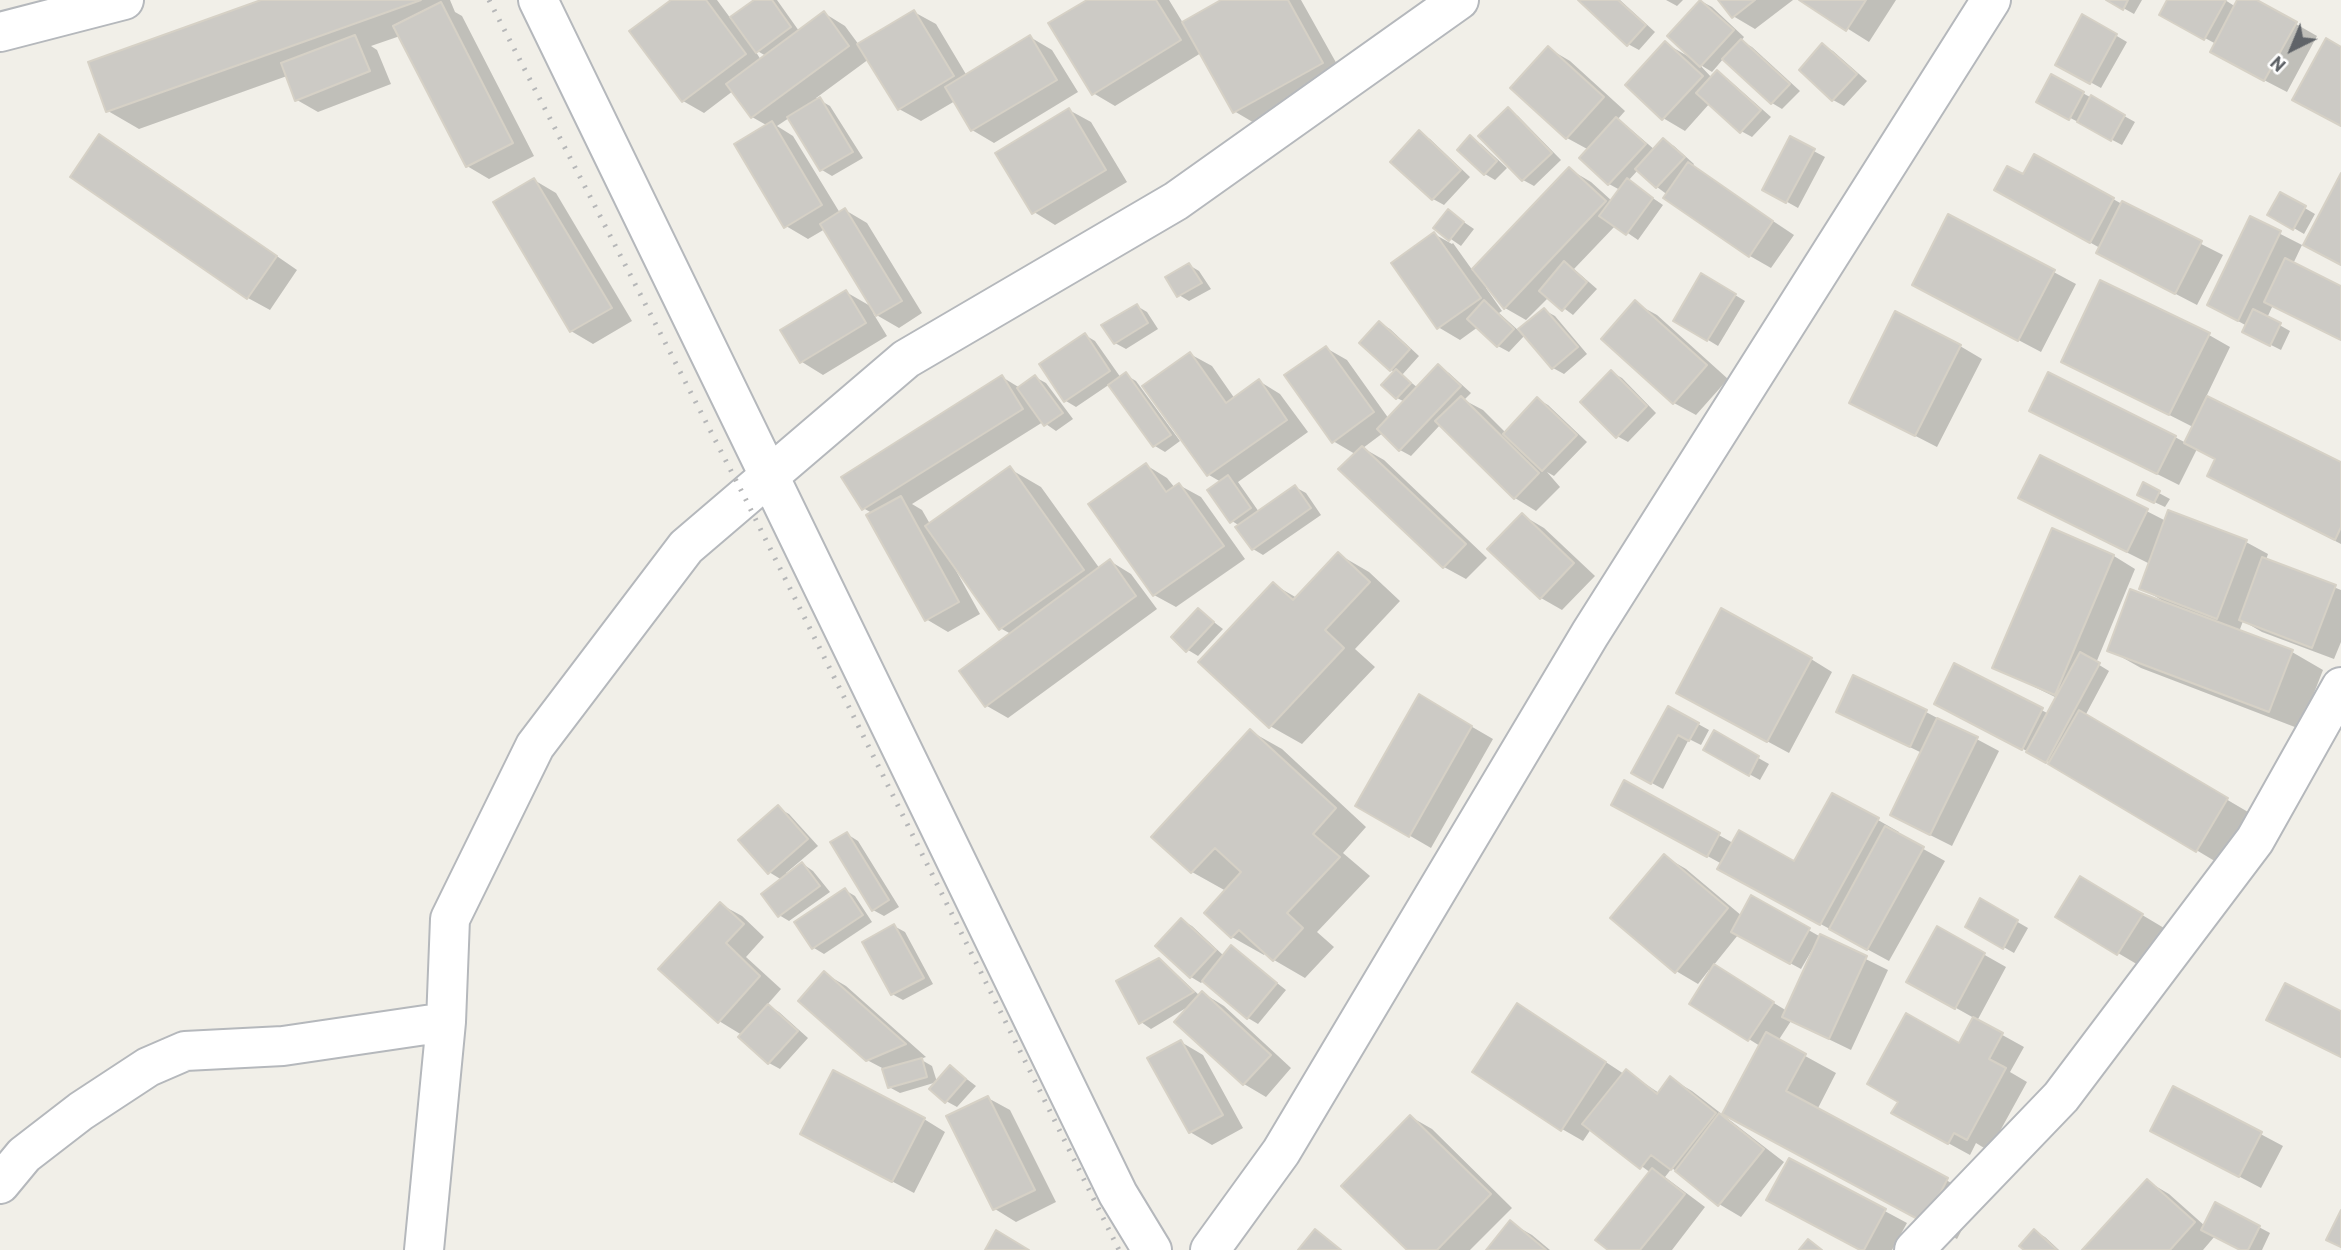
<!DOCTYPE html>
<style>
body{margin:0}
#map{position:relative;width:2341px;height:1250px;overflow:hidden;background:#f1efe8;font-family:Barlow,sans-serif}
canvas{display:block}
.north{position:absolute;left:2257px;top:14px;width:70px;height:70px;-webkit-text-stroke:5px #fff;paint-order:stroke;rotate:223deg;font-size:19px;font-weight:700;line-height:28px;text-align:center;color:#5f6368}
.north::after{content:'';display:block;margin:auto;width:24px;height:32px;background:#5f6368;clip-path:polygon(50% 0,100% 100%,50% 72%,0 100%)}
</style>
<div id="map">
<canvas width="2341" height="1250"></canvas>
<div class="north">N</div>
</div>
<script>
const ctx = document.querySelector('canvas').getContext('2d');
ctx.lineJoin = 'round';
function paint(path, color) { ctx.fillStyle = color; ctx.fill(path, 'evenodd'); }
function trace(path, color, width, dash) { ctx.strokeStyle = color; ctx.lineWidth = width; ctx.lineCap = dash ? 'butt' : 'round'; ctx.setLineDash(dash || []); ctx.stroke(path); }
paint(new Path2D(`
 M267,0h183l5,12 7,4 72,140 -45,23 -22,-13 -67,-130 -29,10 6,4 14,34 -73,28 -21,-12 -10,-24 -148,53 -31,-18z
 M674,0h43l14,19 26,-19h20l22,31 25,-18 21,13 14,19 55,-33 22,12 31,52 63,-39 22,13 26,42 -84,51 -22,-13 -17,-29 -34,20 -22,-12 -30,-50 -53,39 14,8 33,52 -31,18 -10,-6 -33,-52 -12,8 16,10 47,77 5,-3 22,13 55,90 -23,15 -26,-15 14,23 -64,39 -21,-13 -20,-31 64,-39 26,15 -47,-78 -17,10 -22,-13 -18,-100 -16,-9 -19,-26 -29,22 -21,-12zM754,49l12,7 -5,4z
 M1090,0h79l14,23 42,-23h76l42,75 -87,49 -22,-13 -33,-58 -86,53 -22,-13z
 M1581,0h39l35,32 -16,18 -11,-6z
 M1666,0h17l-6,6z
 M1721,0h72l-38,29 -22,-13z
 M1802,0h94l-27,42z
 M2109,0h33l-8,14z
 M2169,0h56l11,7 3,-7h15l63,36 -30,56 -54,-28 -17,-20 -55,-30z
 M1701,1l11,6 32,30 -3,4 11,6 48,44 -18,18 -10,-6 -48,-45 -12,14 -13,-8 13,14 6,-5 10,6 43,38 -19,20 -11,-6 -31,-28 -25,28 -22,-13 2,-75 26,15z
 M2083,16l44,26 -26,46 -44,-24z
 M1823,45l10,6 34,30 -23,25 -11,-6 -32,-30z
 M1548,48l22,13 55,50 -8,9 10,6 28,24 9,-10 10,6 20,18 -2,3 102,68 -23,33 -21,-12 -93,-69 -19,-17 -10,11 35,24 -25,35 -22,-15 -42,44 23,20 -24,26 -24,-18 -23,23 -21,-12 -17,-21 -2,1 16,23 -3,2 20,18 25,-21 11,6 32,38 -23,20 -11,-6 -28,-33 -16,17 -11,-6 -20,-19 -18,13 -22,-13 -4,-93 18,10 1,-1 20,28 96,-102 22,13 21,19 8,-11 -11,-6 -20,-34 -22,-12 -55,-50z
 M2052,76l83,46 -13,23 -84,-44z
 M1069,110l22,12 36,60 -72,43 -21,-13z
 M1508,110l10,6 43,44 -27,26 -11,-6z
 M1419,133l11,6 40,38 -26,28 -11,-6 -41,-38z
 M100,136l22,13 175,121 -27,40 -22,-12 -175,-121z
 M1471,138l10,6 26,24 -12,12 -10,-6z
 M1791,139l34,18 -27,51 -34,-19z
 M2035,156l87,48 101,51 -26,50 -77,-40 -20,-17 -82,-46 6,-25z
 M534,180l22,13 76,128 -39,23 -22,-13z
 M2281,194l34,20 -11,20 -34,-20z
 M1449,212l25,17 -13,17 -26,-18z
 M1949,216l127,68 -35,68 -106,-56z
 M2251,219l51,26 -9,19 48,24v52l-68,-35 -6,13 23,13 -9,19 -26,-13 -8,-11 -38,-21z
 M1189,265l10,6 12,18 -22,12 -10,-6z
 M1702,275l43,26 -27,45 -43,-26z
 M1635,303l22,12 71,64 -32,36 -22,-12 -70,-64z
 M1137,306l10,6 11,17 -32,20 -11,-6z
 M1380,323l10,6 29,27 -17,19 16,13 21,-21 10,6 22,20 -7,7 19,10 23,23 31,-34 11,6 39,37 -33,34 -7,-4 13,15 -24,24 -21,-13 -74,-74 -30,32 -11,-6 -17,-17 -20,15 21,12 103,98 -21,21 -22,-12 -89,-113 -22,-13 -7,-93 21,12 42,59 16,-17 -8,-4 -2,-26 -4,-2z
 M1085,335l10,6 26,37 5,-3 10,6 44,60 -15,11 -10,-6 -45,-62 -34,23 -10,-6z
 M2209,335l21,12 -24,50 135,67v80l-132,-68 7,-17 -19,-10 -18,36 -148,-74 144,26 11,6 7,-16 -130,-66z
 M1960,346l22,13 -45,88 -64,-33z
 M1190,354l22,12 23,33 24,-18 21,13 28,38 -70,50 21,30 36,-25 11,6 15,22 -58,40 -10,-6 -13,-23 -8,-5 -11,-39 -12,-7 -64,-89z
 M1611,372l11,6 34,35 -28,29 -11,-6z
 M1002,377l18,11 15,-11 11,6 27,36 -17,12 -13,-9 -131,82 10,6 8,14 80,-55 31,18 59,82 10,-8 21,13 26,35 -149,109 -21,-12 24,-72 -11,-6 -44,-63 -2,2 26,47 -32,18 -22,-13 -54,-106 -9,-5z
 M2041,457l125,64 80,21 22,12 -2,6 75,30v52l-7,17 -72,-27 -19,-11 -4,11 53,20 31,18 -23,59 -159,-61 -32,-18 53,-47 1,-2 -22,-13 9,-24 -108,-54z
 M1146,465l21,13 8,10 4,-3 22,12 44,62 -69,48 -22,-12z
 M2144,485l26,14 -5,8 -15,-7z
 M1522,515l22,13 51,48 -33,34 -21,-12z
 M2053,530l61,26 21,13 -39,94 13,8 -24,45 163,96 -30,51 -169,-101 -92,-46 -2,-51 94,49 8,-16 -63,-31z
 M1338,554l31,18 31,29 -45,48 20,18 -73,77 -32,-18 3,-142 24,14z
 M1198,610l25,19 -25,27 -10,-6z
 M1811,659l21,13 -43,81 -89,-48z
 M1419,696l74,43 -62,109 -74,-43z
 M1669,708l40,22 -8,15 -12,-6 -26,50 -30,-16z
 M1838,712h88l73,39 -47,95 -38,-19 8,-74z
 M1250,731l32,18 84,78 -23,26 27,23 -53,56 17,15 -29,31 -31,-18 -8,-8 -2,3 -32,-18 -26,-24 20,-22 -34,-19z
 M1714,733l55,31 -9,16 -55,-30z
 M1624,782l109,61 62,21 83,-44 21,12 -1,3 47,26 -56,100 -148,-80 -19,-17 -87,-48z
 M778,808l11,6 29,32 -32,27 2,2 15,-11 10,7 17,21 -41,29 -10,-6 3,-35 -13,-8z
 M847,834l11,7 41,66 -15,9 -11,-6z
 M1664,856l22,13 56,47 10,-18 67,38 69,34 -37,80 -60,-29 -13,20 58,32 -19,37 162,88 -22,41 -201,-108 4,-85 -69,-43 20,-32 -2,-1 -11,14 -22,-13zM1738,935l63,34 11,-19 2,1 -27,60 -74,-45z
 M845,890l10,6 17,26 -48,32 -10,-6z
 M2102,891l62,37 -24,38 -83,-49z
 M1981,901l47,27 -14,25 -47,-27z
 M720,904l22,12 22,21 -18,20 35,32 -14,16 12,7 29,26 -28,31 -11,-6 -27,-28 -23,-14z
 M1181,920l11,6 32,30 8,-8 54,42 -28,34 -10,-6 -44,-38 -3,3 -10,-6z
 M894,926l11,6 28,52 -30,16 -11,-6z
 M1937,928l69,39 -29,54 47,26 -14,25 17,10 -38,69 -13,-8 -6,12 -55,-30 59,-107 -66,-37z
 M1159,960l10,7 31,29 3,-3 21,13 67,62 -25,29 -22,-13 -67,-62 14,-17 -40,24 -10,-7z
 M824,973l22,13 80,71 -6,2 12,7 5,16 -37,11 -11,-6 -5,-18 -17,-9z
 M1539,1018l85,56 2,-3 33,22 11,-15 22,13 92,71 -43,55 -22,-13 -47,-36 -7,9 40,30 -33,43h-62l41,-77 -60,-44 -8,12 -21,-12z
 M1181,1042l22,13 40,73 -31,17 -22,-13z
 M951,1067l25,19 -19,21 -11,-6z
 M2174,1088l109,58 -22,42 -87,-46z
 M988,1098l22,12 46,92 -40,20 -21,-13z
 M1411,1117l21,12 80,79 -42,42h-60z
 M924,1119l21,13 -31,61 -90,-48z
 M1790,1160l117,63 -15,27h-30z
 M2147,1181l22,13 36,32 11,-22 54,29 -8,17h-20l-27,-14 -12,14h-118z
 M1511,1223l21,12 18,15h-62z
 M2034,1231l11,6 14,13h-32z`), '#0003');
const building = new Path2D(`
 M261,0h160l-315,112 -18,-50z
 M671,0h35l40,54 -64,48 -53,-71z
 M754,0h18l19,27 -35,26 -26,-36z
 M1087,0h69l25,40 -89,55 -44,-72z
 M1221,0h67l35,63 -90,50 -51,-91z
 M1578,0h40l28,25 -19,21z
 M1700,0l34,30 -34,37 -33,-31z
 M1718,0h37l-23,18z
 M1799,0h67l-20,31z
 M2106,0h22l-5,10z
 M2167,0h59l-22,40 -45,-25z
 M2237,0h20l40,22 -33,59 -54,-29z
 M441,2l72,141 -47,24 -73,-141z
 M914,10l40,66 -56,34 -41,-66z
 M824,11l25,35 -98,72 -25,-34z
 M2082,14l35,20 -27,50 -35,-19z
 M355,35l15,36 -75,30 -14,-38z
 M1030,35l27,45 -86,51 -26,-44z
 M2326,38l15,9v79l-49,-26z
 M1741,39l49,45 -19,20 -49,-45z
 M1665,41l38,35 -41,44 -37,-35z
 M1822,43l35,31 -25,27 -33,-31z
 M1548,46l56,51 -38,42 -56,-51z
 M1717,70l44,40 -21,23 -44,-40z
 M2051,74l33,18 -15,28 -33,-18z
 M2091,95l34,20 -14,26 -34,-19z
 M820,97l33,55 -33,19 -33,-54z
 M1508,107l44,46 -30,28 -44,-45z
 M1069,108l37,62 -74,44 -37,-61z
 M1616,117l30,27 -38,41 -29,-27z
 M772,121l50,84 -38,23 -50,-84z
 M1419,130l42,40 -29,30 -42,-38z
 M99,134l178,122 -30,43 -177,-122z
 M1470,135l27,26 -13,14 -27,-25z
 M1790,136l25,13 -29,54 -24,-13z
 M1663,138l22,19 -29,31 -21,-19z
 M2034,154l80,44 -24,45 -96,-53 13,-24 16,8z
 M1688,162l85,59 -24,36 -86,-59z
 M1569,167l37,34 -102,108 -32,-40z
 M2341,173v92l-38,-20z
 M534,178l78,130 -42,24 -77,-130z
 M1627,178l26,20 -27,37 -27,-19z
 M2280,192l26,14 -13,24 -26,-15z
 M2122,201l80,40 -27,53 -79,-41z
 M845,208l57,93 -26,15 -56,-92z
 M1448,209l16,13 -15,19 -16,-13z
 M1948,214l107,56 -37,71 -106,-56z
 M2250,216l31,15 -43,90 -31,-16z
 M1434,232l47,66 -44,31 -46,-66z
 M2285,258l56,28v54l-77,-38z
 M1564,261l23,21 -25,29 -23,-20z
 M1189,263l13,20 -25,14 -12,-20z
 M1701,273l35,21 -29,47 -34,-20z
 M2100,280l110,53 -41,82 -108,-53z
 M846,290l20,33 -66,40 -20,-33z
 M1484,300l30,29 -17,18 -30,-28z
 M1635,300l72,65 -34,39 -72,-65z
 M1137,304l11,19 -34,21 -13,-19z
 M1544,308l34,39 -26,22 -34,-40z
 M2253,309l28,14 -11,23 -28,-14z
 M1895,311l66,34 -46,91 -66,-33z
 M1379,321l31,28 -20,22 -31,-28z
 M1085,333l25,38 -46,31 -25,-38z
 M1326,346l48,66 -42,31 -48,-68z
 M1190,352l36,51 33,-24 28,41 -80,56 -65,-90z
 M1438,364l23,22 -62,65 -22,-22z
 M1396,369l15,14 -15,16 -15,-14z
 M1611,370l36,36 -31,32 -36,-36z
 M1126,372l45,63 -18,12 -45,-62z
 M2048,372l128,64 -19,38 -128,-63z
 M1002,375l21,34 -161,101 -21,-33z
 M1035,375l28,38 -19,13 -27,-38z
 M1461,396l78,77 -25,26 -79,-78z
 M2207,396l134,66v65l-6,13 -128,-64 8,-17 -31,-16z
 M1537,397l40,38 -35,36 -39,-37z
 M1362,446l104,98 -23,24 -105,-99z
 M2040,455l108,54 -21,43 -109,-54z
 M1146,463l20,29 13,-9 45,63 -71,50 -65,-92z
 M1010,466l74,104 -85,60 -74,-104z
 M1228,475l23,33 -21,15 -23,-33z
 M2143,482l17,9 -6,12 -17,-8z
 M1295,485l16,23 -59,42 -17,-23z
 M901,496l58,106 -34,19 -59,-106z
 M2168,510l79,30 -30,79 -78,-30z
 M1522,513l52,50 -34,36 -53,-50z
 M2052,528l62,27 -59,140 -63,-27z
 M1338,552l32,30 -45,48 19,18 -75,80 -71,-66 75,-80 20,18z
 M2262,557l74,28 -24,63 -73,-28z
 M1110,559l26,37 -151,111 -26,-36z
 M2130,589l163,61 -24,62 -162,-61z
 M1198,608l16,14 -28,30 -15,-15z
 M1721,608l91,50 -45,84 -91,-49z
 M2080,652l20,11 -54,100 -20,-11z
 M1954,663l89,45 -21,42 -88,-46z
 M1853,675l74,35 -17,37 -74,-35z
 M1419,694l53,32 -63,111 -54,-31z
 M1668,706l31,17 -10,18 -11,-6 -27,49 -20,-11z
 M2079,710l149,88 -32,54 -148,-88z
 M1937,718l41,19 -48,98 -40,-20z
 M1250,729l86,79 -23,26 27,23 -53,56 16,15 -30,33 -34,-31 -8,8 -27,-25 37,-41 -26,-24 -24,25 -40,-36z
 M1714,730l45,26 -10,20 -46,-26z
 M1624,780l96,53 -13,24 -96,-52z
 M1832,793l47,25 -59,107 -103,-56 22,-39 55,31z
 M778,805l30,34 -40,35 -30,-34z
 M1885,826l39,21 -57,103 -38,-21z
 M847,832l42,68 -17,11 -42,-69z
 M1664,854l64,54 -53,65 -65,-55z
 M802,862l18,24 -42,31 -17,-23z
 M2080,876l63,38 -26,41 -62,-38z
 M845,888l18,27 -51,34 -18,-27z
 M1751,895l59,33 -20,36 -59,-32z
 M1980,898l38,22 -15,29 -38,-22z
 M720,902l24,22 -18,19 34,33 -42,47 -60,-54z
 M1181,918l35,32 -26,28 -35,-32z
 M894,924l30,54 -33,17 -29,-53z
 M1937,926l48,27 -30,56 -49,-27z
 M1820,934l47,22 -38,83 -47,-22z
 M1231,945l46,38 -30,36 -45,-38z
 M1159,958l35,34 -55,32 -23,-43z
 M1714,964l60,38 -26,39 -59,-37z
 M824,971l82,73 -40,17 -68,-60z
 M2285,983l56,28v46l-75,-37z
 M1202,991l69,64 -28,30 -69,-63z
 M1517,1003l89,59 -45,69 -89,-59z
 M768,1004l30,27 -30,33 -30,-27z
 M1906,1013l53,30 14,-26 30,16 -14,26 17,9 -39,72 -13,-7 -6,11 -57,-31 7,-11 -31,-18z
 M1766,1032l40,22 -20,37 162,87 -23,45 -203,-109z
 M1181,1040l42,75 -34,18 -42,-75z
 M922,1058l5,19 -39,11 -6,-19z
 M950,1065l16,14 -21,24 -16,-14z
 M1626,1069l31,25 13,-18 46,37 -45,57 -20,-15 -11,14 -58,-45z
 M833,1070l92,48 -33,64 -92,-48z
 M2173,1086l89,46 -23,45 -89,-46z
 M988,1096l47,94 -42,20 -47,-94z
 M1719,1113l45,36 -46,57 -43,-35z
 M1410,1115l81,79 -54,56h-30l-66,-64z
 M1789,1158l97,51 -22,41h-4l-94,-50z
 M1652,1168l33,26 -45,56h-32l-13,-10z
 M2147,1179l48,43 -25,28h-88z
 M2215,1202l45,24 -12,24h-8l-39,-20z
 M2341,1210v37l-15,-7z
 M1510,1220l36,30h-60z
 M1315,1229l26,21h-43z
 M2034,1229l23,21h-33l-5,-4z
 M996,1230l33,20h-44z
 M1808,1239l14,11h-23z`);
paint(building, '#cccac5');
trace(building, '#d6d1c6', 2);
const street = new Path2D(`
 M538,0l580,1194 34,56
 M0,32l124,-32
 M0,1184l24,-29 57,-44 67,-44 37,-16 98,-5 163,-24
 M424,1250l22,-228 4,-103 85,-173 151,-199 220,-188 270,-158 283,-201
 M1210,1250l71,-98 309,-518 401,-634
 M1914,1250l147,-153 194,-257 86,-153`);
trace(street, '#b5b8bc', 42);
trace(street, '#fff', 38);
trace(new Path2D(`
 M489,0l256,498 374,752`), '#b6b7b8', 5, [2, 9]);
</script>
